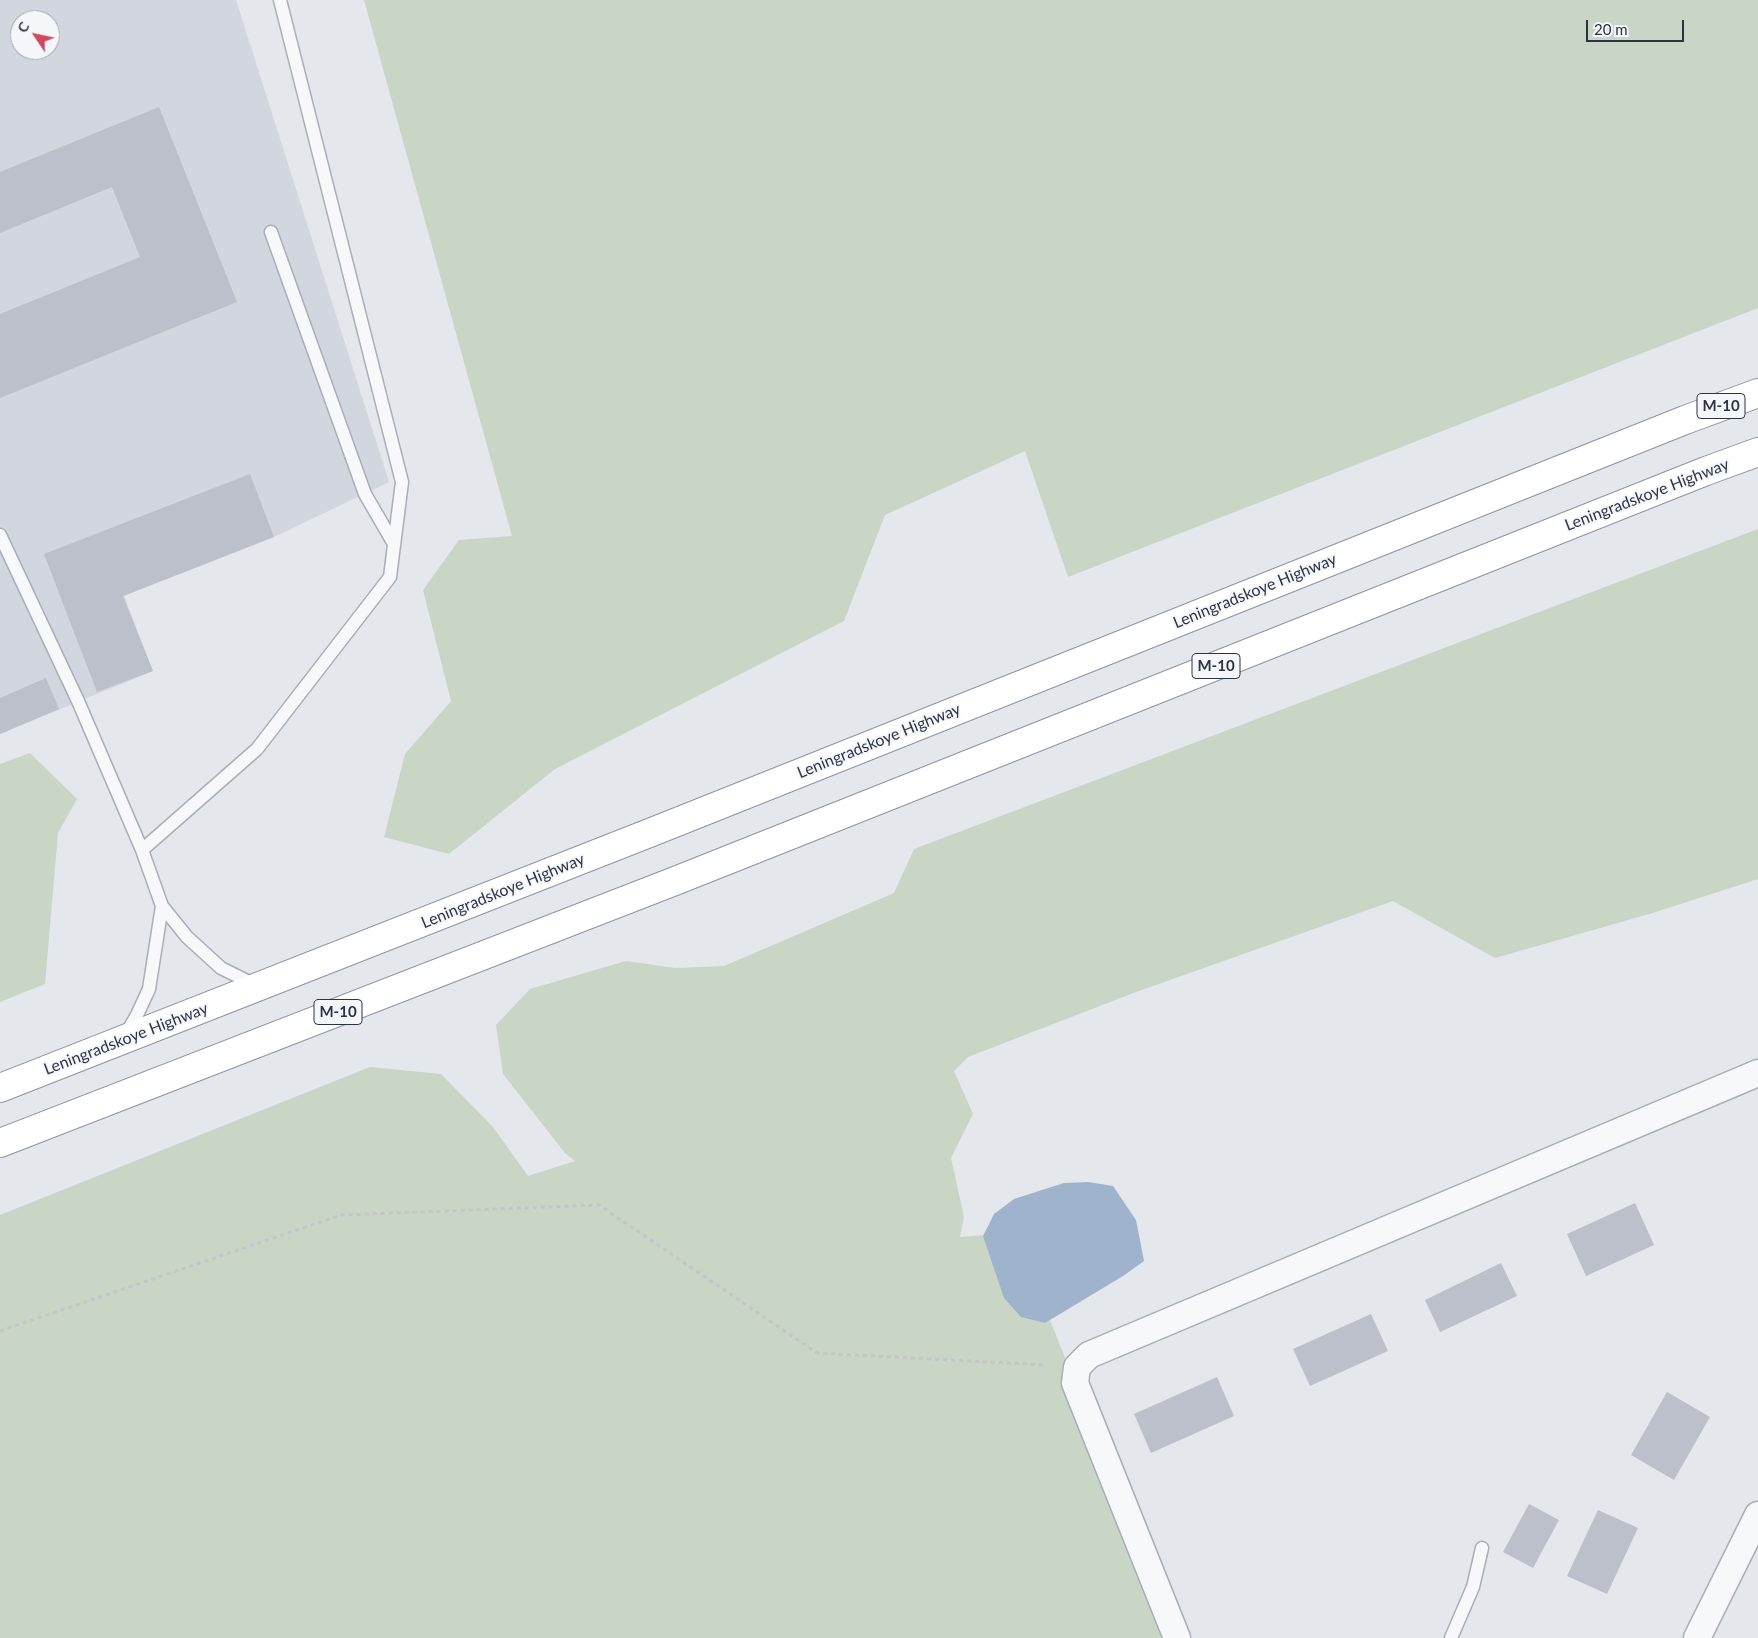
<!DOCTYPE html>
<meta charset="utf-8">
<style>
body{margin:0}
#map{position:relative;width:1758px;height:1638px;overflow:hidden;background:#e4e7ec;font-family:Lato,sans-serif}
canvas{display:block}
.north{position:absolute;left:10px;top:10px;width:50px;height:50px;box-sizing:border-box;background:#f4f6f9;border:1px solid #a4a8b1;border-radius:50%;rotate:304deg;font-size:14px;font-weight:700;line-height:20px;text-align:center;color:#2b3445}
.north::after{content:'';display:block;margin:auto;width:18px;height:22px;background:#d1495b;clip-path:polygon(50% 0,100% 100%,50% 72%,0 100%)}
.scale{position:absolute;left:1586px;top:20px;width:98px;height:22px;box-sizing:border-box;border:2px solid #2b3445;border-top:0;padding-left:6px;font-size:15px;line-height:18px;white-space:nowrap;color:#2b3445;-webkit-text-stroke:4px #f4f6f9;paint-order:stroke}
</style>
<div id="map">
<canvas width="1758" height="1638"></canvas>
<div class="north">С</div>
<div class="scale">20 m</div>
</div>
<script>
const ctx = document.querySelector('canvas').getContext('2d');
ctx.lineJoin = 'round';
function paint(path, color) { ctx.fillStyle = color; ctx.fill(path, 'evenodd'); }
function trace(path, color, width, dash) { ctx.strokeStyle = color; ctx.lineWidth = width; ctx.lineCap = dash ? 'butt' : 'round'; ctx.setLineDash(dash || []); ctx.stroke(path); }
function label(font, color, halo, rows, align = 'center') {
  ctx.font = font + ' Lato,sans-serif'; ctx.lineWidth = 4; ctx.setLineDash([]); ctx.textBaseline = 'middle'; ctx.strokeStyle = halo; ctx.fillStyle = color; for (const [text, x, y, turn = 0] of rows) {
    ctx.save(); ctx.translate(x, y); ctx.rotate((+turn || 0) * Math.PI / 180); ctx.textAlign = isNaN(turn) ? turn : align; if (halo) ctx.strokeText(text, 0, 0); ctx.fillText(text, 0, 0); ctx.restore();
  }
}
paint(new Path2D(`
 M0,0h236l153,482 -115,55 -150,59 29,75 -153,63zM20,20h30v30h-30z`), '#d2d6de');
paint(new Path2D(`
 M364,0h1394v308l-690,269 -43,-126 -140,64 -41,106 -289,148 -106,85 -65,-17 21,-83 46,-53 -28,-111 36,-50 53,-4z
 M1758,529v350l-102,33 -161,46 -102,-57 -257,91 -168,65 -14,14 19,43 -22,44 13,59 -4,20 24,-2 61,88 5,-3 127,318h-1177v-423l370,-148 71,7 52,53 35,49 47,-15 -10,-8 -62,-79 -7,-49 34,-36 96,-28 49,7 49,-2 170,-73 20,-44z
 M30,753l47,46 -19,34 -13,151 -45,18v-238z`), '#c9d6c5');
paint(new Path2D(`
 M1088,1182l25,4 23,34 8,41 -21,15 -78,47 -24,-6 -17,-19 -21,-62 11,-22 20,-15 50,-16z`), '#9fb4cc');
paint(new Path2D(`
 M159,107l78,195 -237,96v-84l140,-57 -28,-70 -112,46v-61z
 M250,474l24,63 -151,59 30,75 -56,21 -53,-138z
 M46,678l13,31 -59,25v-36z
 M1635,1203l19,42 -68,31 -19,-42z
 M1501,1263l16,33 -77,36 -15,-32z
 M1371,1314l17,37 -78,35 -17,-37z
 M1217,1377l17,39 -83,37 -17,-39z
 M1667,1392l43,25 -36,63 -43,-25z
 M1529,1504l30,16 -26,48 -30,-16z
 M1598,1510l40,18 -31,66 -40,-18z`), '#bbc0ca');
const lane = new Path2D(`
 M271,232l94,262 29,50
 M0,535l78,166 64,149 20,56 25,31 34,31 36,18
 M142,850l115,-101 133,-172 12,-95 -122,-482
 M126,1034l11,-19 12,-26 13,-83
 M1451,1638l22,-51 9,-39`);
const street = new Path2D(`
 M1177,1638l-102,-255 2,-16 12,-12 669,-282
 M1697,1638l61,-123`);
const highway = new Path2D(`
 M0,1088l652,-256 1033,-412 73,-27
 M0,1143l675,-262 1031,-410 52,-19`);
trace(lane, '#a9aeb7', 15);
trace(street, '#a9aeb7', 29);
trace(highway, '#8b94a3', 30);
trace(new Path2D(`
 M0,1331l341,-116 258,-10 218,148 229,12`), '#c2c5cb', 3, [4, 4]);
trace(lane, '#f7f8fa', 12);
trace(street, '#f7f8fa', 26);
trace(highway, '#fff', 28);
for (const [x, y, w] of [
 [1721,406,48],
 [1216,666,48],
 [338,1012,48]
]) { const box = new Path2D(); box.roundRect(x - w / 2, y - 12.5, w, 25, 4); ctx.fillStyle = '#f4f6f9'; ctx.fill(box); trace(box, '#2b3445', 1); }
label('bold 15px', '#2b3445', null, [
 ["М-10",1721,406],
 ["М-10",1216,666],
 ["М-10",338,1012]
]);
label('16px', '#2b3445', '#f4f6f9', [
 ["Leningradskoye Highway",1647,495,-21],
 ["Leningradskoye Highway",1255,591,-22],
 ["Leningradskoye Highway",879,741,-22],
 ["Leningradskoye Highway",503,891,-22],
 ["Leningradskoye Highway",126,1039,-21]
]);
</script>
